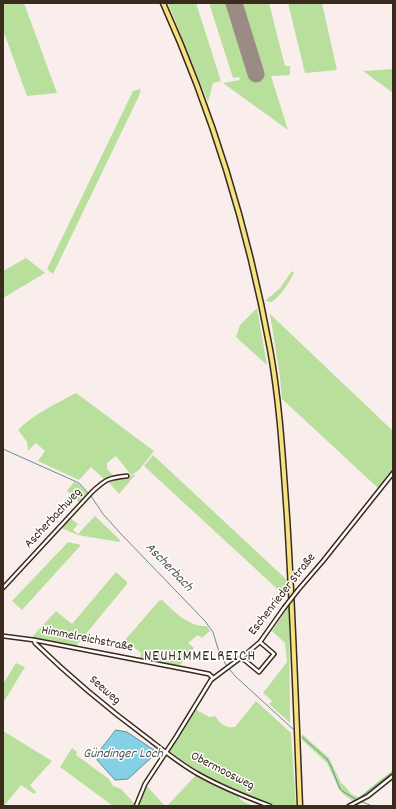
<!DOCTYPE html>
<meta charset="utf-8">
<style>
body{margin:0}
#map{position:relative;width:396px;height:809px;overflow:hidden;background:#faeeec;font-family:Dekko,sans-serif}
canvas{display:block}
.frame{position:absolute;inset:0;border:4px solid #3b2a1e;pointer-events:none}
</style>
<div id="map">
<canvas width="396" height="809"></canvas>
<div class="frame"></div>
</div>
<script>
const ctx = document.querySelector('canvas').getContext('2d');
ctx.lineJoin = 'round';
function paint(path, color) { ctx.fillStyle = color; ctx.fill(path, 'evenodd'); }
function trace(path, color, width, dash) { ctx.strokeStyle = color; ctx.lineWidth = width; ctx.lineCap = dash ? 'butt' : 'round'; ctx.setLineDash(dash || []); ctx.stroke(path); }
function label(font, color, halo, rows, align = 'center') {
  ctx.font = font + ' Dekko,sans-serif'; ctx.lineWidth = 3; ctx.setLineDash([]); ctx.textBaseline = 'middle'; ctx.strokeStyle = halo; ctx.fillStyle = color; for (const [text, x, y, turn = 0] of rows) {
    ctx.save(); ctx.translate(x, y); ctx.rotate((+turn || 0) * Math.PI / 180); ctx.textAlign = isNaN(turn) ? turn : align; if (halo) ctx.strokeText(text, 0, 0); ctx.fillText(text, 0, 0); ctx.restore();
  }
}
paint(new Path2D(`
 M3,3h21l33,90 -30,3 -24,-66z
 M168,3h28l25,78 -8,2 -5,19z
 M209,3h60l16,63h5v9l-19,1 17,54 -65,-47 17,-3 -1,-3 -6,1z
 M288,3h34l15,67 -32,3z
 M393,69v24l-30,-22z
 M141,89l-2,7 -86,178 -6,-5 86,-178z
 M26,258l19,15 -42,25v-27z
 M292,271l2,2c-6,11 -12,21 -22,29l-7,-1 15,-13z
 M257,308l10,57 -31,-28 4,-12z
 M270,314l123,117v39l-14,19 -97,-90 -2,-21z
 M76,393l78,58 -15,19 -8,5 -15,-19 -9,7v6l7,7 -9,4 -14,-13 -12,13 -41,-19 7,-10 -9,-8 -8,8 -1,-9 -9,-12c15,-16 38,-26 58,-37z
 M153,455l134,125 1,13 -3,3 -141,-130z
 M136,474l-17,20 -12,-14c10,-3 20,-2 29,-6z
 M74,482l5,2 10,10 -9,9 -13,-12z
 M95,516l25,24 -1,2 -41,-7 -17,-7 9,-10 8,6 -5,6 5,4z
 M68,542l13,3 -59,65 -10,-9z
 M116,572l11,10v2l-52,63 -44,-9 25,-27 16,13z
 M162,600c13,12 26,27 45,26l3,5 -8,7 -4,-3 -10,8 6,5 -16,19 -38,-7 1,-7 -16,-13 34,-39z
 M289,606l1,117 -21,-19 3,-3 -9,-8 24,-31 -2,-19 -13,-12z
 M16,663l9,4 -22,36v-19z
 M256,701l35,32 5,73h-21l-19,-7 -57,-26 -31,-21 19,-28 8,-15 14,8 6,-1c6,8 9,12 20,11z
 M3,731l49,30 -22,24 6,7 -2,2 -13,-9 -17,21z
 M302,734l27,24 12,25c7,4 8,13 18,14l34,-27v5l-25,20 -11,7h-3l-11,-8 -4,-5 -12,-26 -25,-23z
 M72,748l5,4 -1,3 33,24 4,7 8,3 13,14 -1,3h-20l-53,-39z
 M196,775l42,20c2,7 11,9 17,11h-88z
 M146,785l19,21h-27z`), '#b8e09c');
const water = new Path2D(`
 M116,730l11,2 27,18 -2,7 -24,22 -13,1 -18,-20 1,-7z`);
paint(water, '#84d0e4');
trace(water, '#678e95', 1);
trace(new Path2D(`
 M3,449l76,34 12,13 12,18 18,20 84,87 8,11 6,20 7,13 9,11 58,53
 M302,737l25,22 4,7 9,23 4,3 13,8
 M357,800l36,-28
 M360,801l12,5`), '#678e95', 1);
trace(new Path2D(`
 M234,3l22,71`), '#9a8c85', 17);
const minor = new Path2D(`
 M3,588l89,-96c14,-13 16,-14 35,-16
 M298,590l25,-29 70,-88
 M3,636l31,4 155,30 20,4 4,4
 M34,640l1,3c35,34 72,65 111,94 17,13 34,27 52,37 23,13 48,23 72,32
 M242,658l17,14 15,-18 -14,-12
 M136,806l9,-22 31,-47 35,-57 36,-27 13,-11 24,-34
 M349,806l19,-10 25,-20`);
const trunk = new Path2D(`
 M163,3c50,111 85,226 107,346 10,55 13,112 17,168 6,96 9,193 13,289`);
trace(minor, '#3b2a1e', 5.5);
trace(trunk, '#3b2a1e', 7);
trace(minor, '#fff', 2.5);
trace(trunk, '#f5e382', 4);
const minorBridge = new Path2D(`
 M284,608l14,-18`);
trace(minorBridge, '#3b2a1e', 5.5, []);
trace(minorBridge, '#fff', 2.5);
label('13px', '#3b2a1e', '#fff', [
 ["Ascherbachweg",54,519,-47],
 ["Eschenrieder Straße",283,595,-52],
 ["Himmelreichstraße",87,640,11],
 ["Seeweg",104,691,41],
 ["Obermoosweg",222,772,27]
]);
label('italic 14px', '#515c59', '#fff', [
 ["Ascherbach",168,568,46],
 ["Gündinger Loch",123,755]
]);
ctx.letterSpacing = '1px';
label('15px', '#3b2a1e', '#fff', [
 ["NEUHIMMELREICH",200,658]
]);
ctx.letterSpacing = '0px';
</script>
